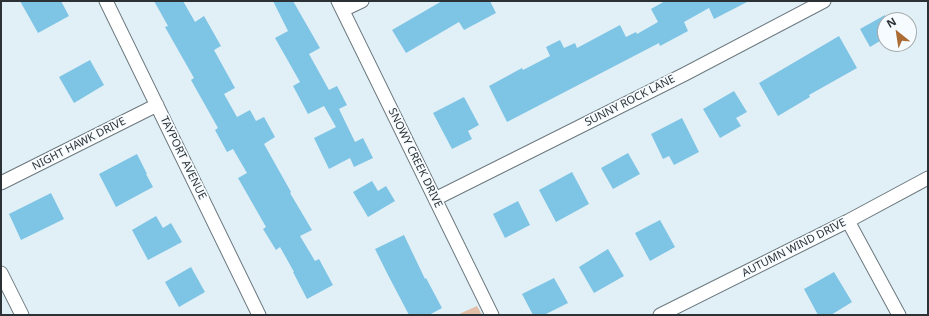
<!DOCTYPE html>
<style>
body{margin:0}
#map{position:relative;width:929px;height:316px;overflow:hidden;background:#e1f0f7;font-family:"Noto Sans",sans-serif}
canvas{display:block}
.frame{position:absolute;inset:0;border:2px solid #2b3134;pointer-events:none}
.north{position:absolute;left:877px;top:12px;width:40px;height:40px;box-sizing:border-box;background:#f5fbfe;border:1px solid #a4aaad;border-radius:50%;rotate:330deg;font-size:11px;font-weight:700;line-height:16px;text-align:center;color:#2b3134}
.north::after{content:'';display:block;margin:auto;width:14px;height:18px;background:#ac6b35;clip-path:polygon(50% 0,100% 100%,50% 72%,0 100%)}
</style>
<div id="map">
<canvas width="929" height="316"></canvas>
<div class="frame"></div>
<div class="north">N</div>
</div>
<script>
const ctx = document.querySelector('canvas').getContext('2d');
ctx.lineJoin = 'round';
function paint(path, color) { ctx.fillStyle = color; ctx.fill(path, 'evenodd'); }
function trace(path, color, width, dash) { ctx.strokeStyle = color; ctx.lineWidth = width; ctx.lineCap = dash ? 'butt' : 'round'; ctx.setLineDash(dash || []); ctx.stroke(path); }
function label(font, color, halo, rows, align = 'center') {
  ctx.font = font + ' "Noto Sans",sans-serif'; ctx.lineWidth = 3.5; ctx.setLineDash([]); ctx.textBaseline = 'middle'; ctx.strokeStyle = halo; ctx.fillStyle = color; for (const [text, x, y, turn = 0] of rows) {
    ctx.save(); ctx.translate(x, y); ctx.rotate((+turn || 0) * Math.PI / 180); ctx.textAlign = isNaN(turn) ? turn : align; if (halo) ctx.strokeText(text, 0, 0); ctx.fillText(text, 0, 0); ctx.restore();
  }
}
paint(new Path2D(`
 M477,306l5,9h-25z`), '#e2bfa6');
paint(new Path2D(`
 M20,1h41l8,15 -31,17z
 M154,1h29l12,21 9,-6 17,30 -7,4 21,38 -11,6 13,23 13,-7 6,11 8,-4 11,20 -11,7 27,48 -1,1 22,37 -12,6 15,25 4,-2 14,26 -26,14 -14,-27h1l-14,-25 -4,3 -13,-21 3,-2 -28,-49 9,-5 -14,-24 -6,3 -12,-22 3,-2 -27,-48 3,-2 -29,-51 3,-1z
 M273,1h20l27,47 -11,6 20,36 8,-4 10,19 -8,4 16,33 8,-4 10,20 -19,9 -4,-9 -21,11 -15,-31 22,-11 -12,-21 -16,8 -15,-28 7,-4 -25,-44 13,-7z
 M442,1h48l6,12 -32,17 -5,-8 -53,31 -14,-23z
 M665,1h84l-35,18 -5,-11 -25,14 4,9 -28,15 -1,-3 -152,79 -18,-36 33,-18 1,2 27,-14 -4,-9 14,-7 4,8 11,-5 2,5 43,-23 6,12 10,-5 1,2 21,-12 -7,-13z
 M885,15v23l-15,9 -10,-18z
 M839,36l18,32 -48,27 1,2 -32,19 -19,-33z
 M90,60l14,25 -30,18 -15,-26z
 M734,91l13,21 -11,6 5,8 -21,12 -17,-29z
 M464,97l15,28 -11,6 4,8 -20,10 -19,-36z
 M682,118l17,34 -25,13 -5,-9 -6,3 -12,-25z
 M628,153l12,21 -27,15 -12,-21z
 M137,154l10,20h-1l7,13 -37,20 -17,-33z
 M572,172l17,32 -33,18 -17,-32z
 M372,181l6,10 8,-5 9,15 -27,16 -15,-25z
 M51,193l13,26 -43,21 -12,-26z
 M518,201l12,24 -25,13 -12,-24z
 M156,216l7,12 8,-5 11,19 -34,18 -16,-30z
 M660,220l15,27 -25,14 -15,-28z
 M404,235l21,44 1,-1 16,30 -13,7h-20l-21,-40 -13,-26z
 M608,249l16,27 -30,17 -15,-26z
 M191,267l14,25 -26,15 -14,-25z
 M834,272l18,30 -21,13h-13l-14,-26z
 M554,278l14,25 -24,12h-11l-11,-21z`), '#7ec4e4');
const street = new Path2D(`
 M106,1l153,314
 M338,1l154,314
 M343,10l19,-9
 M1,183l156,-78
 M435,199l250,-125 139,-73
 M848,221l51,94
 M1,273l21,42
 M660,315l188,-94 80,-43`);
trace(street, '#6c797f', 15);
trace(street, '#fff', 13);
label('11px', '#2b3134', '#f5fbfe', [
 ["SUNNY ROCK LANE",630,101,-27],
 ["NIGHT HAWK DRIVE",79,144,-27],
 ["TAYPORT AVENUE",183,158,64],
 ["SNOWY CREEK DRIVE",415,158,64],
 ["AUTUMN WIND DRIVE",794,248,-27]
]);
</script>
